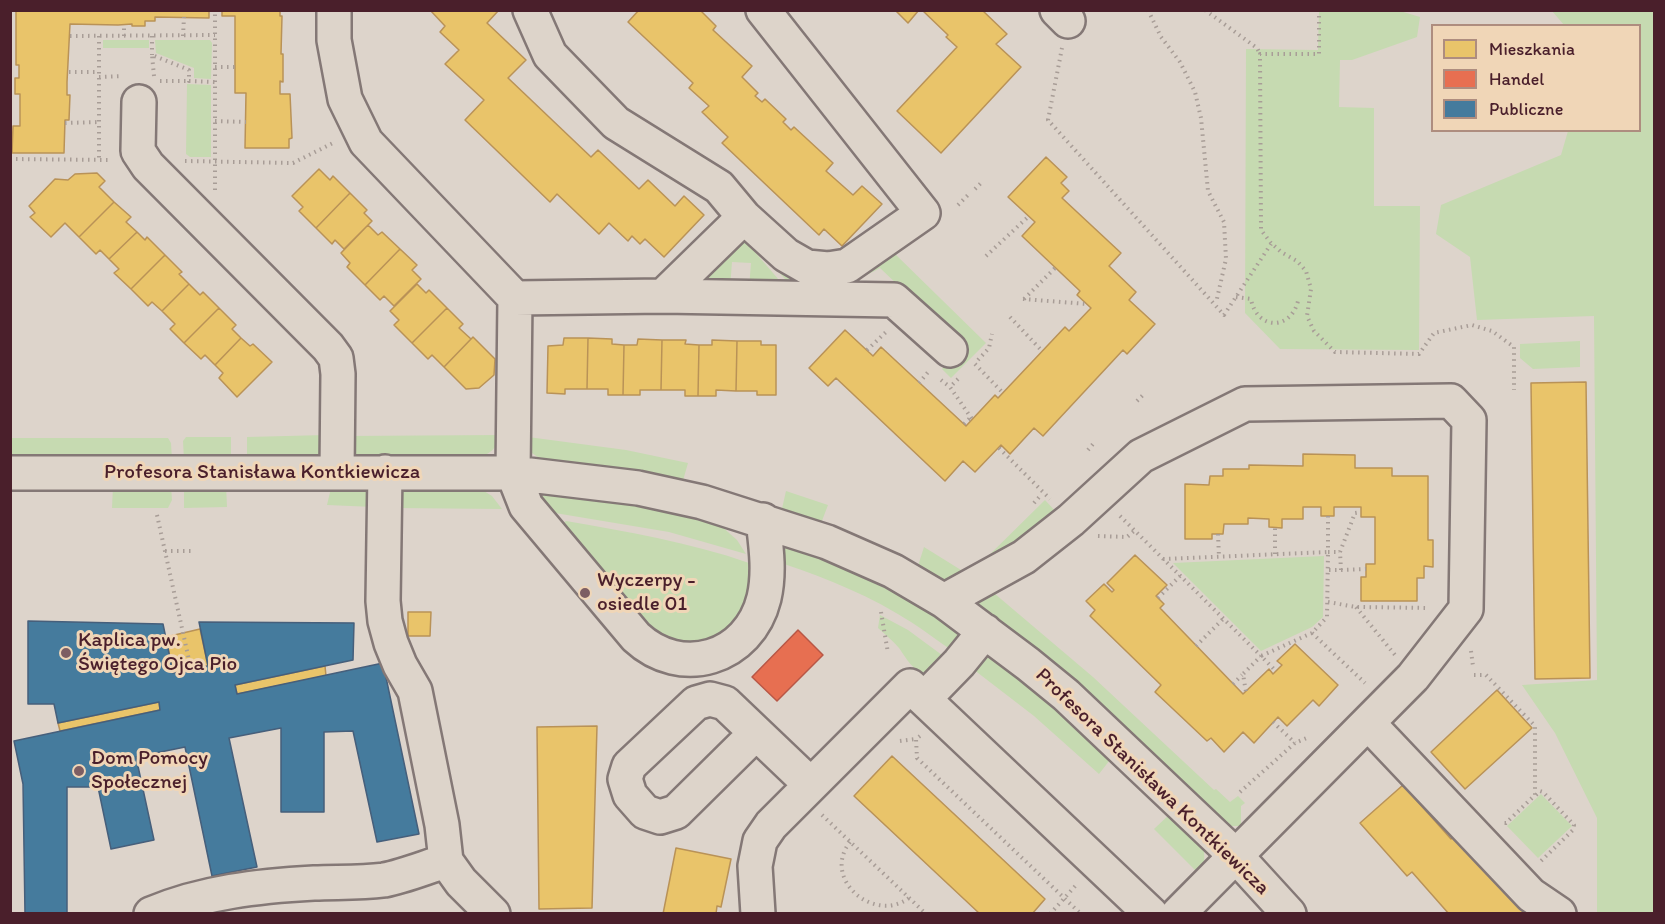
<!DOCTYPE html>
<meta charset="utf-8">
<style>
body{margin:0}
#map{position:relative;width:1665px;height:924px;overflow:hidden;background:#ddd4cb;font-family:Itim,sans-serif}
canvas{display:block}
.frame{position:absolute;inset:0;border:12px solid #4a1f2b;pointer-events:none}
.legend{position:absolute;left:1431px;top:24px;width:210px;height:108px;box-sizing:border-box;background:#f0d6b7;border:2px solid #ae8d7f;margin:0;padding:8px 10px;list-style:none;font-size:18px;color:#4a1f2b}
.legend li{display:flex;align-items:center;gap:12px;height:30px}
.legend b{width:30px;border:2px solid #ae8d7f}
</style>
<div id="map">
<canvas width="1665" height="924"></canvas>
<div class="frame"></div>
<ul class="legend">
<li><b style="height:16px;background:#e9c46a"></b>Mieszkania</li>
<li><b style="height:16px;background:#e76f51"></b>Handel</li>
<li><b style="height:16px;background:#457b9d"></b>Publiczne</li>
</ul>
</div>
<script>
const ctx = document.querySelector('canvas').getContext('2d');
ctx.lineJoin = 'round';
function paint(path, color) { ctx.fillStyle = color; ctx.fill(path, 'evenodd'); }
function trace(path, color, width, dash) { ctx.strokeStyle = color; ctx.lineWidth = width; ctx.lineCap = dash ? 'butt' : 'round'; ctx.setLineDash(dash || []); ctx.stroke(path); }
function label(font, color, halo, rows, align = 'center') {
  ctx.font = font + ' Itim,sans-serif'; ctx.lineWidth = 6; ctx.setLineDash([]); ctx.textBaseline = 'middle'; ctx.strokeStyle = halo; ctx.fillStyle = color; for (const [text, x, y, turn = 0] of rows) {
    ctx.save(); ctx.translate(x, y); ctx.rotate((+turn || 0) * Math.PI / 180); ctx.textAlign = isNaN(turn) ? turn : align; if (halo) ctx.strokeText(text, 0, 0); ctx.fillText(text, 0, 0); ctx.restore();
  }
}
paint(new Path2D(`
 M1319,11h81l20,6 -3,20 -65,23h-12l-1,47 35,1v98h46l-1,144 -139,-1 -35,-36 1,-264 72,1z
 M1552,11h102v902h-57v-95l-42,-85 -33,-48 75,-5 -3,-364 -117,4 -7,-63 -34,-23 5,-29 120,-50 7,-24 72,-1v-104l-76,-1z
 M103,40h46v8h-46z
 M155,40h55l2,3 -1,36 -17,-1v-10l-38,-15z
 M187,84l24,1v72h-21l-4,-3z
 M741,236l45,52h-37l2,-25 -19,-1 -2,26h-38z
 M747,236l32,24 113,-9 94,92 -35,35 -9,-9 21,-22 -83,-79c-32,18 -52,17 -88,19z
 M1580,341v26l-47,2 -13,-11v-14z
 M326,435l1,16 -10,8 -70,1v-23z
 M500,435c-4,15 -10,19 -24,23l-124,1 -7,-23z
 M186,437h45v23h-47l-1,-19z
 M528,437l98,13 62,13 -6,21 -134,-20 -19,-13z
 M10,438h158l3,5 1,17 -161,1z
 M332,484c20,0 37,-1 42,23l-47,-2z
 M226,485l1,22 -43,1v-22z
 M113,486h58l1,14 -4,8h-56z
 M404,488h75l13,8 10,13 -107,-1 2,-10z
 M550,489l83,10 86,25 18,16 9,14 -77,-22 -120,-20 -8,-11 1,-5z
 M786,491l42,14 -8,21 -39,-13z
 M1045,500l13,14 -39,34 -44,21z
 M566,521c62,11 123,21 183,42 4,23 0,47 -17,63 -16,15 -49,22 -69,11 -17,-10 -29,-28 -42,-43 -20,-23 -41,-46 -61,-69z
 M785,545l69,20 106,62 3,14 -10,10c-14,-9 -28,-20 -42,-29 -39,-25 -84,-44 -127,-58l-3,-11z
 M924,547l45,28c-23,14 -32,7 -52,-6z
 M1324,556l-1,61 -11,10 -51,24 -88,-88z
 M988,588l105,89 121,113 2,-1 14,13 8,-6 7,7 -4,3v20h-12l-11,-4 -245,-215 4,-14z
 M880,615l28,15 38,28 -19,15c-15,-2 -20,-14 -28,-25 -6,-7 -14,-14 -21,-20z
 M980,653h13l120,103 -14,18 -65,-58 -65,-50z
 M1541,794l31,32 -34,32 -31,-32z
 M1172,812c20,19 42,32 28,63l-46,-46z`), '#c6dab1');
const homes = new Path2D(`
 M16,10h193v8l-54,-1v4h-10v5h-13v-2l-14,1 -48,-1 -3,58v13h3l-1,25h-4l-1,33h-52l1,-27h7v-32h-5v-16h4v-13h-3z
 M222,10h58v6h2l-1,38h2v28l-3,-1v13h10l2,44 -3,1v9h-44l1,-55h-11v-77h-13z
 M430,10h69l-12,13 39,37 -18,18 83,79 7,-7 41,39 9,-9 27,26 9,-10 20,19 -40,42 -19,-18 -5,5 -8,-8 -4,5 -19,-18 -10,11 -42,-40 -7,8 -85,-82 19,-20 -39,-36 14,-14 -19,-18 5,-6z
 M700,10l16,16 -3,4 39,36 -10,11 16,16 -3,3 7,6 3,-3 21,20 -3,3 8,8 3,-3 39,36 -7,8 27,24 9,-9 20,18 -40,42 -18,-17 -5,6 -97,-92 6,-6 -26,-25 7,-6 -20,-18 4,-5 -65,-61 11,-12z
 M895,10h24l-11,13z
 M922,10h60l25,24 -11,10 25,23 -80,86 -44,-42 60,-64 -11,-10 2,-2z
 M1046,157l21,20 -6,6 8,8 -7,7 59,55 -12,13 27,26 -7,8 26,24 -28,30 -4,-4 -80,86 -9,-8 -24,26 -9,-9 -26,27 -12,-11 -18,20 -109,-103 -8,8 -19,-18 36,-38 28,26 8,-9 85,79 29,-31 3,3 67,-71 4,4 22,-23 -14,-13 3,-4 -58,-55 13,-14 -27,-25z
 M319,169l11,11 3,-4 17,17 -34,35 -17,-17 4,-4 -11,-11z
 M97,173l8,8 -6,6 15,15 -35,35 -14,-14 -14,14 -21,-20 5,-4 -6,-7 26,-27 13,1 7,-6z
 M350,193l17,17 -3,3 8,8 -28,28 -9,-9 -3,4 -16,-16z
 M114,202l17,15 -5,5 11,10 -28,27 -9,-9 -4,4 -17,-17z
 M368,225l10,10 4,-3 18,17 -35,36 -18,-18 3,-4 -9,-10z
 M137,232l8,8 2,-3 18,18 -34,34 -17,-16 5,-4 -10,-10z
 M400,249l17,16 -5,5 9,9 -27,27 -10,-10 -4,4 -15,-15z
 M165,255l17,17 -3,2 10,10 -27,27 -10,-9 -4,4 -17,-17z
 M189,284l11,11 3,-3 16,16 -35,35 -14,-14 5,-5 -13,-13z
 M417,284l9,9 3,-3 18,18 -35,35 -18,-18 5,-5 -9,-9z
 M219,308l17,17 -4,4 9,9 -26,27 -10,-10 -4,4 -17,-16z
 M447,308l16,16 -4,4 12,11 -27,28 -12,-12 -4,4 -16,-16z
 M473,337l22,22 -1,16 -15,13 -13,1 -22,-22z
 M241,338l9,8 3,-2 19,18 -35,35 -18,-19 4,-5 -8,-8z
 M564,338h24l-1,51h-22v5l-18,-1 1,-47 15,-1z
 M588,338l24,1v5l12,1 -1,50h-15v-6h-21z
 M638,339l24,1 -1,50h-21v5h-17l1,-50h13z
 M662,340h24l-1,4 14,1 -1,51h-13v-6h-24z
 M712,340l25,1 -1,50 -20,-1v6h-18l1,-51h13z
 M737,341h24v4h15v50h-19v-4h-21z
 M1586,382l4,296 -55,1 -4,-296z
 M1303,454l52,1v13h37v8h36v64h5v27l-9,-1v12h-7v23h-56v-24h5v-13h9v-47h-14v-10h-27v9h-13v-9h-18v12h-21v9l-13,-1v-8l-21,-1v6h-24l-1,10h-11v5h-27v-55l24,1 1,-9h13v-7h26v-4l54,1z
 M1135,555l32,30 -11,11 8,8 -4,4 83,86 26,-25 4,5 9,-9 -5,-4 18,-17 43,41 -19,21 -6,-6 -26,26 -9,-9 -24,26 -11,-11 -19,20 -13,-14 -4,3 -52,-49 6,-7 -71,-69 5,-6 -9,-9 18,-17 8,8 2,-2 -7,-7z
 M408,612h23l-1,24h-22z
 M200,629l8,37 -35,7 -7,-36z
 M325,666l1,10 -89,18 -2,-9z
 M1497,690l35,38 -67,61 -34,-37z
 M159,702l1,8 -100,21 -2,-8z
 M597,726l-5,182 -53,1 -2,-182z
 M892,756l153,143 -13,15h-52l-126,-118z
 M1403,785l48,54 5,-4 69,79h-76l-37,-42 -5,4 -47,-53z
 M676,848l55,11 -10,48 -4,-1 -1,8h-53z`);
paint(homes, '#e9c46a');
trace(homes, '#b99257', 1.5);
const shops = new Path2D(`
 M798,630l25,25 -46,46 -25,-24z`);
paint(shops, '#e76f51');
trace(shops, '#b85746', 1.5);
const public = new Path2D(`
 M28,621l135,3 10,49 35,-7 -9,-44 155,1 -1,37 -118,25 2,9 146,-31 36,171 -42,8 -24,-111 -29,1v80h-43v-84l-52,10 28,129 -45,9 -27,-129 -49,10 18,83 -43,9 -13,-62h-31v127h-42l-2,-130 -9,-43 146,-31 -1,-8 -101,21 -4,-19h-26z`);
paint(public, '#457b9d');
trace(public, '#465f7b', 1.5);
const minor = new Path2D(`
 M334,10v30l11,59 21,43 149,156 -2,175 13,33 110,131c45,42 113,22 128,-39 6,-26 2,-52 -1,-78
 M530,10l20,45 66,68 103,64 25,30 42,38 21,12 21,2 19,-3 76,-53 -160,-203
 M1057,10l11,11
 M139,102l-1,49 10,15 180,181 8,11 2,16 -1,98
 M663,296l81,-79
 M515,298l148,-2 231,4 56,50
 M385,472l-2,129 2,20 6,22 9,22 15,26 27,134 4,36
 M10,473h503l125,15 64,14 125,40 66,29 51,30 84,63 38,31 170,161 53,58
 M944,601l80,-44 47,-37 70,-64 104,-52 206,-3 18,19 -3,189 -53,68 -235,237
 M924,699l35,-36 26,-32
 M1368,723l163,172 28,19
 M756,733l-80,79 -16,5 -15,-5 -15,-17 -5,-16 4,-13 67,-63 14,-4 15,4 86,82
 M151,914c52,-22 108,-28 163,-31 24,-1 46,0 70,-3 21,-4 42,-13 62,-19l15,21 32,32
 M758,914l-3,-48 5,-25 11,-16 139,-139 241,228`);
trace(minor, '#847876', 38);
trace(new Path2D(`
 M1148,10l13,27 19,25 15,30 6,26 7,73 16,31 2,37 -10,44
 M1205,10l52,38 3,6
 M1319,10v44h-59l1,176 10,13 10,9 16,9 9,10 5,18 -4,27 7,15 21,21 84,2 15,-21 38,-8 20,6 22,16v43
 M70,36l145,-1
 M99,36v124
 M124,36v-12
 M152,36v19
 M183,36l1,-19
 M1062,48l-14,72 176,195 47,-71
 M215,67h20
 M69,72h30
 M154,76l-2,-21 37,15v11l26,1
 M99,77l24,-1
 M160,81h29
 M215,121l31,1
 M65,123l35,-1
 M10,159l99,1
 M185,161l108,2 42,-21
 M975,189l8,-8
 M215,190v-180
 M958,205l11,-11
 M986,256l43,-40
 M1236,297l15,2c5,30 39,33 47,2
 M1023,299l64,5
 M1024,299l31,-31
 M1010,317l32,34
 M867,350l19,-18
 M978,360l11,-12 3,-14
 M975,364l28,29
 M958,379l-8,8 22,32
 M941,380l9,7
 M919,383l10,-12
 M1137,401l8,-8
 M964,424l6,-6
 M999,448l51,51
 M1088,450l5,-6
 M1034,503l7,-8
 M157,515l34,154
 M1120,516l141,140 -18,18 3,18
 M1328,516v36h12l15,-39 6,-1
 M1218,534l1,23
 M1098,536l29,1 7,-6
 M165,551h26v4
 M1275,554v-27
 M1163,559l165,-7 -1,65 -15,16 -51,23 15,15
 M1329,570h12l-1,-18
 M1341,570l25,-1
 M1158,598l22,-22
 M1328,602l28,5 73,1
 M1356,607l39,48
 M881,612l7,41
 M1312,633l53,50
 M1196,646l27,-27
 M1471,651l2,15
 M1474,675h12l49,51v69l-29,28h-3
 M1233,684l9,-9
 M1273,722l22,21
 M920,736l-4,3 1,19 164,156
 M900,741l16,-2
 M1240,792l55,-49 14,-6
 M1536,795l4,-4 3,1 31,33 -1,5 -32,31
 M822,815l104,99
 M850,842c-29,37 24,82 59,56
 M1050,914l28,-31`), '#a89d97', 4, [1.5, 4.5]);
trace(minor, '#ddd4ca', 33);
for (const [x, y, r, color] of [
 [585,593,6,"#7d5e63"],
 [66,653,6,"#7d5e63"],
 [79,771,6,"#7d5e63"]
]) { const dot = new Path2D(); dot.arc(x, y, r, 0, 2 * Math.PI); ctx.fillStyle = color; ctx.fill(dot); trace(dot, '#f0d6b7', 2); }
label('21px', '#4a1f2b', '#f0d6b7', [
 ["Profesora Stanisława Kontkiewicza",262,473],
 ["Profesora Stanisława Kontkiewicza",1152,782,44]
]);
label('21px', '#4a1f2b', '#f0d6b7', [
 ["Wyczerpy -",597,581],
 ["osiedle 01",597,605],
 ["Kaplica pw.",78,641],
 ["Świętego Ojca Pio",78,665],
 ["Dom Pomocy",91,759],
 ["Społecznej",91,783]
], 'left');
</script>
